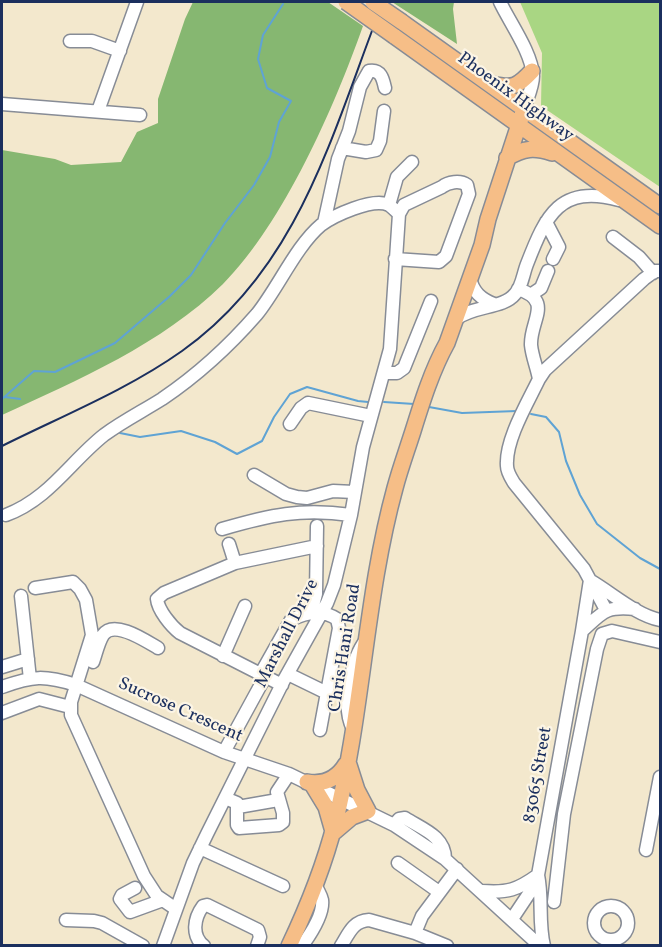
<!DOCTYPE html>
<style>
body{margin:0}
#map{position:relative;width:662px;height:947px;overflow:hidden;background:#f3e8cd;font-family:Vollkorn,serif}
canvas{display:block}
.frame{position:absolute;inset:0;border:3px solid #1b2f5e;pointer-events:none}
</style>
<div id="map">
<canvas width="662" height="947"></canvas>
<div class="frame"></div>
</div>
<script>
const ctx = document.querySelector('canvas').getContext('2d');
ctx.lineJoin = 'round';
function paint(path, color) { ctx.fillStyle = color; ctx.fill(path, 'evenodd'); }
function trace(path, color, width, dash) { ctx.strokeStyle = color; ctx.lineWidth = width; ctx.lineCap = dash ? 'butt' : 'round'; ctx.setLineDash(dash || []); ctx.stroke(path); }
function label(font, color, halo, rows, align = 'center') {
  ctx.font = font + ' Vollkorn,serif'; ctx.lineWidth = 4.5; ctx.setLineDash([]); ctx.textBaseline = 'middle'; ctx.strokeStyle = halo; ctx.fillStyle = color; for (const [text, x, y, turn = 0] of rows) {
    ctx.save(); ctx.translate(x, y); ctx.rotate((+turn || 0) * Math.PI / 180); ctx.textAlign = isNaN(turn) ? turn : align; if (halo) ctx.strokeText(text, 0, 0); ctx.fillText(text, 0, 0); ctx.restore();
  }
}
paint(new Path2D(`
 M520,2h140v185l-119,-81 1,-53z`), '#a9d683');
paint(new Path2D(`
 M193,2h135l35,24c-29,82 -79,196 -140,258 -61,60 -145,96 -221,131v-265l53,9 16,6 50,-3 16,-30 21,-9v-24l27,-80z
 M392,2h62l-1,7 4,35z`), '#86b771');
trace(new Path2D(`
 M5,397l15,2
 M2,399l32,-28 21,1 60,-29 55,-47 21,-21 34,-52 29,-38 16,-28 9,-35 12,-21 -24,-13 -9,-29 5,-24 20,-31
 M384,402l30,2
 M429,407l33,6 55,-2
 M531,414l15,3 13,15 7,29 14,34 17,29 43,34 20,11
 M120,433l20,4 41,-6 34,11 22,12 25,-13 12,-24 16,-23 17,-7 51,14 10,1`), '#5fa3d4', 2);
const minor = new Path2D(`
 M500,2c10,21 32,51 33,74 0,11 -6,23 -9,33
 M70,41h22l28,10
 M2,104l138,11
 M98,111l39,-109
 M342,148l24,4 10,-2 4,-9 4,-30
 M389,205l8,-28 15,-15
 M546,222l13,25 -6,12
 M324,223l14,-64 11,-28 11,-44 9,-16c12,-2 14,8 16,17
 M613,237l26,20 14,16
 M470,278c3,14 11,21 24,26
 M518,289c36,12 12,31 13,56 1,11 6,23 8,34
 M532,294l9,-6 7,-17
 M456,319c18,-14 47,-10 59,-25 7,-7 8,-20 12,-30 19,-49 33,-80 92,-64
 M384,373h13l7,-5 27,-67
 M290,424l11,-16 7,-5 63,13
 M254,475l32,19 11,3 10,1 26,-7 21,1
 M6,515c43,-16 64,-53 98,-80 19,-14 39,-24 58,-36 34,-23 68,-54 95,-85 21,-26 39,-68 64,-89 12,-9 52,-28 68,-20 3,2 7,6 10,9
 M222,529c48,-14 79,-21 129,-14
 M229,544l6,19
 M591,581c22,13 45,34 69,39
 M35,588l38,-6 7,7 6,11 6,35 -21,67v13l73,161 13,20 19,13
 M21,596l9,83
 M606,610l-22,-41 -70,-86c-3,-5 -7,-11 -7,-17 -2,-26 21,-64 32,-87l6,-9 99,-91 11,-8h5
 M311,613l5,-19 1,-68
 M582,631l8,-51
 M223,656l22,-50
 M93,662c3,-8 5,-19 10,-27 11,-16 43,6 55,13
 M2,667l26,-8
 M288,674l39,19
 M260,675l31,-55c15,-8 31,-11 46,-1l2,9 -19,102
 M282,685l-102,-52c-9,-7 -22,-23 -23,-34l7,-6 71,-30 82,-17
 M2,687c31,-11 42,-12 74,-2l148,67 65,22 105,51 51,34 95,87
 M2,713l37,-14 31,8
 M353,729c-12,-22 -2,-70 13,-89
 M224,752l41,-75
 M225,798l12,5v22l2,3 40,-3 4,-3v-9l-6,-21 12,-18
 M238,807l40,-7
 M394,825l5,-6 6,-1c17,11 40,18 40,41
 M200,848l83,38
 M646,850l14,-73
 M398,863l41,29
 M135,888l-13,7 -2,4 10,13 33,-12
 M482,891c26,2 35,-1 56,-16 5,24 0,47 6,71
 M554,902l10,-88 33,-165 5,-15 10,-3 48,11
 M594 923a17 17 0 1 1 34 0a17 17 0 1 1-34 0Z
 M512,919l20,-30 6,-14 44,-244c21,-19 23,-25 53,-22
 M66,920l28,1 8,2 41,23
 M163,946l30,-83 14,-29 77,-154 43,-77 7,-18 17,-70 12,-68 27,-98 9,-135 5,-9 38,-18c6,-5 18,-7 25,-2l2,9 -23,62 -7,6 -44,-3
 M204,946c-13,-10 -10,-28 -1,-40l4,-1 51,25 2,7 -3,9
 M302,946c8,-11 22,-32 20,-46 -1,-5 -4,-9 -6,-14
 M341,946c8,-13 12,-25 28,-26l46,13
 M447,946l-32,-13 7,-17 35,-47`);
const major = new Path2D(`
 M402,22l258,184
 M394,36l266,190
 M492,84c21,5 25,3 40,-13
 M507,158c17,-10 27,-11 45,-5
 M307,782c17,3 30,-3 39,-18
 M312,784l14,23 6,21
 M332,834l20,-17 16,-6 -11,-21 -8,-25
 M289,946c19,-40 35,-80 46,-123 28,-110 30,-226 60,-335 5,-19 12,-38 18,-57 9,-29 19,-61 34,-88l35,-98 6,-26 36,-110`);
trace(minor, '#878c96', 15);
trace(major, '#878c96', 18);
trace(minor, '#fff', 12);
trace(major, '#f6be87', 15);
trace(new Path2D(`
 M2,446c60,-30 125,-56 180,-95 119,-84 151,-222 201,-349`), '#1b2f5e', 2);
const majorBridge = new Path2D(`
 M346,2l48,34
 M373,2l29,20`);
trace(majorBridge, '#878c96', 18, []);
trace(majorBridge, '#f6be87', 15);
label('18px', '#1b2f5e', '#fcf5e5', [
 ["Phoenix Highway",515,98,36],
 ["Marshall Drive",288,634,-63],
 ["Chris Hani Road",346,648,-81],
 ["Sucrose Crescent",180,711,24],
 ["83065 Street",539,775,-80]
]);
</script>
